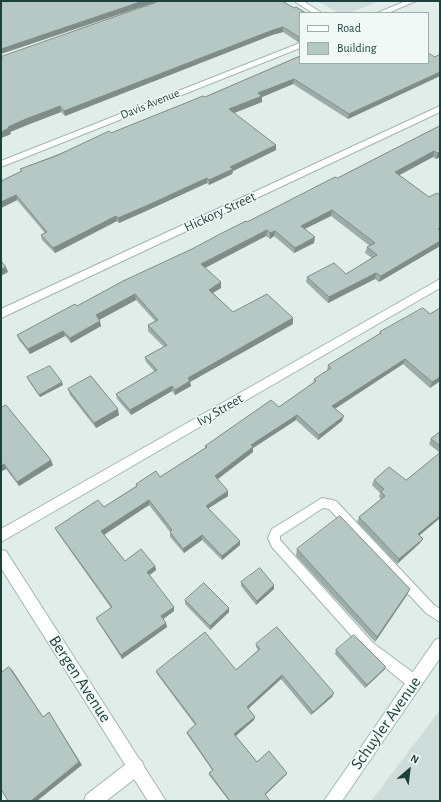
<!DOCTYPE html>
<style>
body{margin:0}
#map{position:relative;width:441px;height:802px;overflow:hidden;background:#e0ede9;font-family:"Alegreya Sans",sans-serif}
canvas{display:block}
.frame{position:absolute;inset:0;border:2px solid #1f3f3c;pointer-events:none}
.legend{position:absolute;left:299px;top:12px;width:130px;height:52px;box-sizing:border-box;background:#f1f9f6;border:1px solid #9dafac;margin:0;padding:5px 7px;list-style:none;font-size:12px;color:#1f3f3c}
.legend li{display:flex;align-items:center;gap:8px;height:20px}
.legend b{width:20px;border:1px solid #9dafac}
.north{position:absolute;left:389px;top:750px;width:40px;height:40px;-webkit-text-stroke:3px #f1f9f6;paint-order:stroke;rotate:28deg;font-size:11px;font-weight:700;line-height:16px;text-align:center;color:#1f3f3c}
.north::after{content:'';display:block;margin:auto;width:14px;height:18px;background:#1f3f3c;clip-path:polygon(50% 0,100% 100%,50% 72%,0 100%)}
</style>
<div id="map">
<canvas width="441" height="802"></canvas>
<div class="frame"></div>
<ul class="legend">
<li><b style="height:5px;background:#fff"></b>Road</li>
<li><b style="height:11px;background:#b5c8c3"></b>Building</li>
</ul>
<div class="north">N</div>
</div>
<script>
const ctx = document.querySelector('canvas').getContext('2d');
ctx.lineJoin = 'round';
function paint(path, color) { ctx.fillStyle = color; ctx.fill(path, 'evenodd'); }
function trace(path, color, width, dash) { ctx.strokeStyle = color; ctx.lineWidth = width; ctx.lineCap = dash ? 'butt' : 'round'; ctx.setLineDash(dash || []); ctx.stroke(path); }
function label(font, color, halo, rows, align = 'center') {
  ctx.font = font + ' "Alegreya Sans",sans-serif'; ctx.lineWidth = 3; ctx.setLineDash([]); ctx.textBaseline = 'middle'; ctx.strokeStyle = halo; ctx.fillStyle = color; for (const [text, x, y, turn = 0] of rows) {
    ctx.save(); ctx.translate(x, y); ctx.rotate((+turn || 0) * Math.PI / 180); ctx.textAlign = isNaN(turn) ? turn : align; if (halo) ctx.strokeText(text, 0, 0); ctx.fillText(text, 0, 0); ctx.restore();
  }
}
paint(new Path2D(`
 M318,1h62l-31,12h-11z
 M440,710v91h-69z`), '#ceddd9');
const service = new Path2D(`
 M322,498l14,3 98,104 6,4v13l-14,-9 -97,-104 -6,-1 -43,28v4l93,103 46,34 1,5 -1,5 -5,1 -5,-1 -44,-36 -93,-104 -4,-9 4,-9z`);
const minor = new Path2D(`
 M294,1h9l19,12h-9z
 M440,106v6l-439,206v-9z
 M440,279v9l-439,254v-13z
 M136,759l6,2 2,6 -2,6 -36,28h-22l2,-6 44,-34z`);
const tertiary = new Path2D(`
 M406,1h10l-28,12h-11z
 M300,43v5l-299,119v-6z
 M1,550l5,1 160,250h-18l-147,-233z`);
const secondary = new Path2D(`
 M440,638v20l-98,143h-18l111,-161z`);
trace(service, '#a2b5b2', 2);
trace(minor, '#a2b5b2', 2);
trace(tertiary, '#a2b5b2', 2);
trace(secondary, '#9dbab5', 2);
paint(service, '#fff');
paint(minor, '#fff');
paint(tertiary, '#fff');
paint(secondary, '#fff');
paint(new Path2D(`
 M300,13v29h-2l-15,-10 -11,3 -207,81 -4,-4 -34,13 -17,7 1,2 -10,4v-81z
 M440,54v22l-92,43 -55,-35 -31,13v5l-28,11 42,32v5l-43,21 -1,3 -23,11 -2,-2 -61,28 -27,12 -2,-2 -62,32 -13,-13 -1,-5 4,-2 -28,-33 -16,8 20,-36 -1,-3 185,-72 95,-41 135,1z
 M440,126v31l-4,2 -3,-2 -34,18 30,22 11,-2v51l-61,36 -4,-3 -47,24 -22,-21 1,-5 39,-3 26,-16 -7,-5 2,-6 3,-1 -39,-30 -26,13 9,14 -20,10 -20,-17 -4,3 -4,-3 -61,32 16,20 -8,5 20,19 60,6v6l-103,58 1,4 -16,9 -3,-4 -41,24 -14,-16 -1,-5 39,-22 -9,-10 -1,-5 19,-10 -16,-16v-6l7,-4 -19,-21 -37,20 2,6 -30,17 -6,-7 -35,18 -11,-14 -2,-5 60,-29 260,-128z
 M440,308v73l-10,7 -27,-24 -68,45 7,12 -24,19 -22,-20 -43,28v4l-35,27 10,17 -20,12 32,37 -18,15 -20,-20 -18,13 -14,-16v-5l-21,-27 -45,30 21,26 30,5 1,4 -6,5 24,36 -11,8 4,8 -45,32 -24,-37 -2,-4 15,-10 -54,-76 -2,-4 49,-21 32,-21v-2l24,-7 45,-29v-2l74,-39 34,-24 1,-4 13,-8 1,-6 51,-31 1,-2 50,-18z
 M27,377l36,8 -23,12 -12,-17z
 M68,389l51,26 -23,13 -26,-33z
 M1,408l52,57 -34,21 -13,-17 -4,2 -1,-2z
 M440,432v86l-21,18 1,7 -23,21 -40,-42 2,-5 22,-18 -2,-2 1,-4 -8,-8 2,-5h32l34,-27 -11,-9 2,-5z
 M297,549l110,46 -32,47 -79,-86z
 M241,582l33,3v4l-18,16 -15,-19z
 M185,600l44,8v4l-19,18 -25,-26z
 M256,644l76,53 -21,18 -30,-36 -33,29 6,12 -18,16 21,26 29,13 -21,20 5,6h-41l-20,-26v-2l3,-3 -25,-36v-2l8,-7 -38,-51 -1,-3 80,-1 22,-20 -2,-3z
 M336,650l50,17 -2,3 -19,18 -30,-34z`), '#9caca8');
paint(new Path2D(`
 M143,1h16l-158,53v-5z
 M283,27v5l-11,3 -207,81 -1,-5 209,-81z
 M299,37h1v5h-2z
 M440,72v4l-92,43 1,-5z
 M294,79l-1,5 -31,13v5l-33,13v-6l29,-16z
 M60,106l1,6 -34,13 -17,7 1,2 -10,4v-6l7,-5 18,-8z
 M276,145v5l-43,21 -1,3 -23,11v-5l21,-13z
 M434,151l-1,6 -39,21 1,-6z
 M440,152v5l-4,2 1,-6z
 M207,178v5l-61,28 -27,12 -1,-5z
 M16,195l1,5 -16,8v-6z
 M332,210l-1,6 -31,15 1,-5z
 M116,216l1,5 -62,32 -2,-5z
 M267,230l-1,6 -65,34v-6z
 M275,231l-1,5 -4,3v-6z
 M315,237l-1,6 -20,10 1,-5z
 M440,241v5l-61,36 2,-6z
 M6,267l2,5 -7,4v-7z
 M376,273l-1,6 -47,24 1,-6z
 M221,282v6l-12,7v-5z
 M135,294l1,6 -39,21 -1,-6z
 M293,318v6l-103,58 1,4 -16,9v-5l13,-12z
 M100,321l1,5 -30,17 -1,-5z
 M63,331l2,5 -35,18 -2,-5z
 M405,359l-2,5 -72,47 1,-5z
 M440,377v4l-10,7 2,-6z
 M62,382l1,3 -23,12 -1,-2z
 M172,386v5l-41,24 -1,-5z
 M118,409l1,6 -23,13 -2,-5z
 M297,415l-1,5 -43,28v4l-38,29v-5l36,-31z
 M344,416l-2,5 -24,19 1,-5z
 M51,460l2,5 -34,21 -2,-4z
 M4,464l2,5 -4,2 -1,-3v-2z
 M228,491v5l-22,14v-4z
 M149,500v5l-47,31 -1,-5z
 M440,516v2l-25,21 3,-5z
 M202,535v5l-18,13 -1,-4z
 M423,539l-3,4 -23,21 2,-5z
 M240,541v4l-18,15v-4z
 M155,566l1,4 -8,6 -1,-4z
 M274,585v4l-18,16 1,-4z
 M410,589l-3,6 -32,47 2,-5z
 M174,607v4l-12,9 -1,-4z
 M229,608v4l-19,18v-4z
 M166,623l1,4 -45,32 -1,-4z
 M9,667l4,4 32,49 -2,-3z
 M386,667l-2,3 -19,18 2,-3z
 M282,675l-1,4 -34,31v-3z
 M334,693l-2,4 -21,18 2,-3z
 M49,712l33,53 -45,36h-6z
 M255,717l-1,3 -20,17v-3z
 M287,773l-1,2 -22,21 1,-2z`), '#7f8c88');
const building = new Path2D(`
 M1,1h142l-142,48z
 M160,1h122l12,7 2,-1 10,6h-6v24h-1l-16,-10 -10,3 -209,81 -4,-5 -34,13 -18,8 1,1 -8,4v-75z
 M428,53l7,4 5,-3v18l-91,42 -55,-35 -36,14 4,3 -33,13 47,36 -46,22 3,2 -24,11 -2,-2 -61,28 -28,12 -2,-2 -63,32 -12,-13 6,-3 -31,-37 -15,7v-21l21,-10 -2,-2 36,-13 53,-25 2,2 92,-37 2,1 95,-41v7h128z
 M440,126v26l-3,1 -3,-2 -39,21 34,25 8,-4 3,2v33l-2,1 2,1v11l-59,35 -5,-3 -47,24 -22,-20 27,-14 12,11 31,-19 -10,-8 8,-4 -43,-33 -31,16 14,11 -20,11 -20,-17 -5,2 -3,-3 -66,34 20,18 -12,8 24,22 34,-18 26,24 -105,60 2,3 -15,9 -3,-4 -42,24 -14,-16 41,-24 -12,-13 22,-12 -19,-20 10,-5 -23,-26 -39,21 4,6 -30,17 -7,-7 -35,18 -11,-14 58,-31 2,2 46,-25 69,-32 30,-16 24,-12 1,1 88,-45 2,1z
 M1,261l5,6 -5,2z
 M423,308l7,6 10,-6v69l-8,5 -27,-23 -73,47 12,10 -25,19 -22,-20 -46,30 2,2 -38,29 13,15 -22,15 34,35 -18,15 -20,-21 -19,14 -13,-17 2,-2 -23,-30 -48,31 24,30 16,-12 14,17 -8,6 27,35 -13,9 5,7 -45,32 -25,-37 16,-11 -57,-79 43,-28 6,7 33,-21 -1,-2 20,-13 4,6 47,-30 -2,-1 66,-46 8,7 37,-26 -2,-2 17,-11 -3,-3 53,-32 -1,-1z
 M50,366l12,16 -23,13 -12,-18z
 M91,376l27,33 -24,14 -26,-34z
 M6,405l45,55 -34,22 -13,-18 -3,2v-58z
 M440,432v14l-9,-7z
 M440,453v63l-22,18 5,5 -24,20 -40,-42 26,-21 -4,-4 3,-3 -10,-9 15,-13 17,13z
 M340,516l70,73 -33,48 -80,-88z
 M260,568l14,17 -17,16 -16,-19z
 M204,583l25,25 -19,18 -25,-26z
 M277,627l57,66 -21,19 -31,-37 -35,32 8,10 -21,17 23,28 12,-11 18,22 -22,21 5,7h-40l-21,-28 4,-3 -26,-38 9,-8 -40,-53 49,-39 31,38 24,-21 -4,-5z
 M354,635l32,32 -19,18 -31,-35z
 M9,667l34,50 6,-5 30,50 -48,39h-23l-7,-12v-116z`);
paint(building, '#b5c8c3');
trace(building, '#7f8c88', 1);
label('12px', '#1f3f3c', '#f1f9f6', [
 ["Davis Avenue",150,104,-22]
]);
label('14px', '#1f3f3c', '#f1f9f6', [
 ["Hickory Street",220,212,-25],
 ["Ivy Street",220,410,-30]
]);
label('17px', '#1f3f3c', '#f1f9f6', [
 ["Bergen Avenue",80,679,57],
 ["Schuyler Avenue",386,723,-55]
]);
</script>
